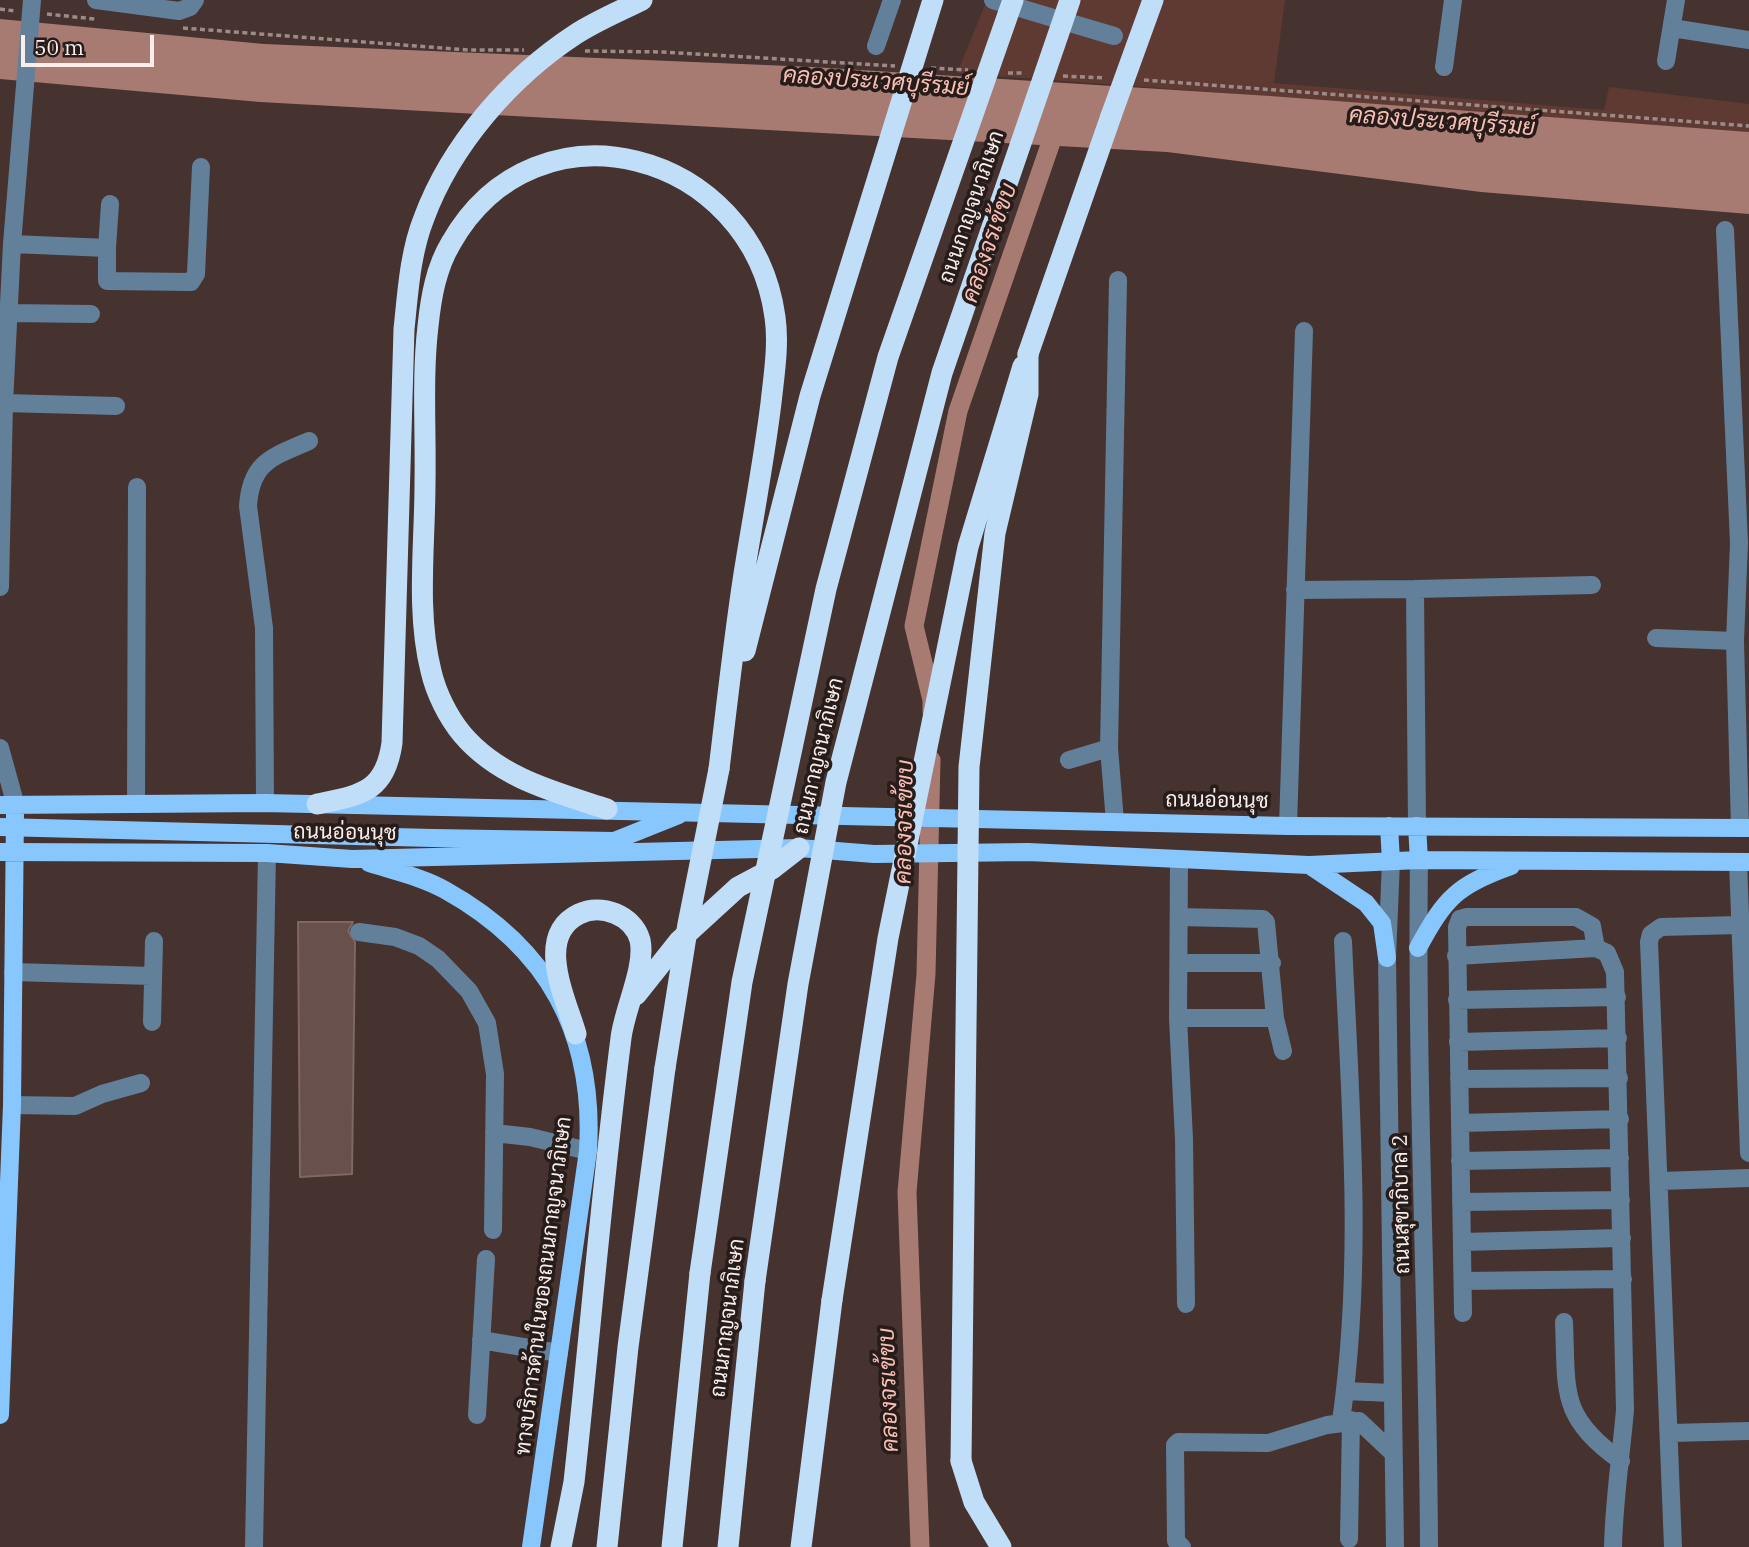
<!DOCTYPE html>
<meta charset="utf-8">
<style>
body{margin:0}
#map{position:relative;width:1749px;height:1547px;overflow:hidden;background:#46322e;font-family:"IBM Plex Serif",serif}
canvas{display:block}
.scale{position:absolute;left:21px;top:35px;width:133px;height:32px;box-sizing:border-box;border:4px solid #faedea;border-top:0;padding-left:9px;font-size:21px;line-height:24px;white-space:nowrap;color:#faedea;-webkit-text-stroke:5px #261c1a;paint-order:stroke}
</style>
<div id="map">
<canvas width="1749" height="1547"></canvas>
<div class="scale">50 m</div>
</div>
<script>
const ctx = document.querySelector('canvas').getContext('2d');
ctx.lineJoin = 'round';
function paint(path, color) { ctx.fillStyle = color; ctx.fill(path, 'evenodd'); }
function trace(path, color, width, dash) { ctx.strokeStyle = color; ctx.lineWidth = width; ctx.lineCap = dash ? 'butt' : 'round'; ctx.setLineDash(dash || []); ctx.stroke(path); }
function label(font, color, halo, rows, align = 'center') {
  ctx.font = font + ' "IBM Plex Serif",Sarabun,serif'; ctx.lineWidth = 7; ctx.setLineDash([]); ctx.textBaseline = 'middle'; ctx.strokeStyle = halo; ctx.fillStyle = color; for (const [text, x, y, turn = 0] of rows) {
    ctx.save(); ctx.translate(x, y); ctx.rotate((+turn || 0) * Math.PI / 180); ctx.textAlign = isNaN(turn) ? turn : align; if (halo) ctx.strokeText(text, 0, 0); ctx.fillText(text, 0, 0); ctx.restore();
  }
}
paint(new Path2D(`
 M987,0h298l-11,83 330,27 5,-23 140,17v28l-792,-59z`), '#5f3a33');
paint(new Path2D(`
 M0,19l264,25 549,23 457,29 479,36v82l-268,-22 -314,-40 -907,-50 -260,-23z`), '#a87b72');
trace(new Path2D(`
 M932,712v-12l-18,-74 44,-215 100,-289
 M920,1547l-13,-355 19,-218 5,-214`), '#a87b72', 19);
const building = new Path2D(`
 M298,922h55l-5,9 7,11 -3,232 -52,3z`);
paint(building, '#68514d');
trace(building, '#7f6863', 2);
trace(new Path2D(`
 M0,9l15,2
 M47,14l48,5
 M183,28l285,22h56
 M585,51l78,1 232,14
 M931,68l37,2
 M1008,73h16
 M1063,76l42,2
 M1144,80l605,46`), '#9c8b88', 3.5, [5, 3.5]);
trace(new Path2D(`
 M96,0l83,11 11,-4 5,-7
 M993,0l121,36
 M1672,28l77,12
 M876,46l16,-46
 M1666,61l10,-61
 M1444,67l9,-67
 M1725,230l14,313 -4,98 5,187
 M12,244l95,4 3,-44
 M107,248v33l84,1 5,-8 5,-107
 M9,313l82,1
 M4,403l112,3
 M0,587l4,-184 8,-159 20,-244
 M1415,589l177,-4
 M1295,590l120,-1 2,237
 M1656,638l79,3
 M0,748l16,58
 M1069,760l40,-12
 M265,803l-1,-175 -16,-122c3,-45 25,-49 61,-65
 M136,804l1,-317
 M1115,822l-6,-74 9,-468
 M1288,826l16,-495
 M1419,860c-3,229 9,458 10,687
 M1179,861l-1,157 6,121 2,165
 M1391,861l-4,97 8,589
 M1738,862l11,291
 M1180,917l83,2 3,3 9,96 8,33
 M359,932l36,5 24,9 19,13 31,32 18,32 8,51 -2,156
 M1456,956l140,-8 11,5 8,19 10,438c-4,46 -11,90 -12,137
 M1180,963h92
 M13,972l139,4
 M1457,1000l160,-3
 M1178,1018h97
 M152,1022l2,-81
 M1458,1042l160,-4
 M1459,1079l160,-1
 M12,1105l63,1 27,-12 39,-11
 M1460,1123l160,-4
 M494,1133l36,4 58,14
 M1460,1161l160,-3
 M1661,1181l88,-3
 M1461,1202l160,-2
 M1462,1242l160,-4
 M1463,1281l160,-2
 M1463,1313l-6,-386 3,-8 7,-2h109l16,9 4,22
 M1564,1322c3,71 -5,94 57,139
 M481,1340l78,13
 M1345,1391l47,2
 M477,1415l9,-156
 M1341,1421c23,-159 9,-320 2,-480
 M1670,1433l79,-2
 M1349,1539l2,-119
 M254,1547l13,-694
 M1182,1547l-6,-6 -1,-96 3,-3 90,1 59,-18 32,-4 34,32
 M1673,1547l-24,-605 2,-8 10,-7 78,-2`), '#62809a', 18);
trace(new Path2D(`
 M0,805l265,-2 1023,23 461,2
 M1389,826l2,35
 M1417,826l2,34
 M433,838l182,3
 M614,841l65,-26
 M0,852l267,1 85,6 447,-11 75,6 154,-2 281,13 110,-5 330,2
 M369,863c25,8 53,14 76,27 104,58 150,144 143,261l-57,396
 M1309,865l57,38 16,20 5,35
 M1418,948c27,-50 39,-63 93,-82
 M0,1415l12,-310 3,-292`), '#88c7fd', 18);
trace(new Path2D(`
 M1028,354l83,-238
 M745,651l65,-255 123,-396
 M317,804c43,-9 68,-11 75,-61l12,-414c4,-37 6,-76 20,-111 27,-73 86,-141 152,-184 20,-13 44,-23 66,-34
 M607,809c-52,-17 -108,-31 -145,-75 -14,-17 -26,-41 -31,-63 -15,-59 -6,-127 -6,-188 1,-52 -3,-106 3,-157 3,-29 8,-58 23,-83 86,-151 301,-92 324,74 4,28 -1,58 -4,86 -7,57 -18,114 -27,171 -10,65 -17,130 -25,195
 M636,995l43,-54 59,-54 34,-18 27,-21
 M961,1461l13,41 27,45
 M561,1547l13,-65c16,-147 28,-296 47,-444 3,-28 25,-71 19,-98 -7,-25 -39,-37 -61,-26 -45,22 -13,85 -3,120
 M607,1547l21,-200 37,-279
 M672,1547l28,-274
 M728,1547l27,-266
 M801,1547l31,-247`), '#c1def8', 21);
trace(new Path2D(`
 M0,827l433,11`), '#88c7fd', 18);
trace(new Path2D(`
 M1111,116l42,-116
 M665,1068l23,-144 31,-155
 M700,1273l42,-291 84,-393 62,-232 125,-357
 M755,1281l43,-297 38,-202 106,-409 128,-373
 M832,1300l56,-362 80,-391 55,-181
 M961,1461l8,-694 26,-234 33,-139v-40`), '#c1def8', 21);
label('21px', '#faedea', '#261c1a', [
 ["ถนนกาญจนาภิเษก",972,207,-71],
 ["ถนนกาญจนาภิเษก",819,756,-77],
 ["ถนนอ่อนนุช",1217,801,1],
 ["ถนนอ่อนนุช",345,833,1],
 ["ถนนสุขาภิบาล 2",1402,1204,-91],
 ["ทางบริการด้านในของถนนกาญจนาภิเษก",544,1286,-83],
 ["ถนนกาญจนาภิเษก",728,1318,-83]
]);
label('italic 23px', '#fabfb4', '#261c1a', [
 ["คลองประเวศบุรีรมย์",876,82,4],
 ["คลองประเวศบุรีรมย์",1442,122,4],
 ["คลองจรเข้ขบ",990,243,-71],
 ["คลองจรเข้ขบ",905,822,-89],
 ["คลองจรเข้ขบ",889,1390,-92]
]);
</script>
